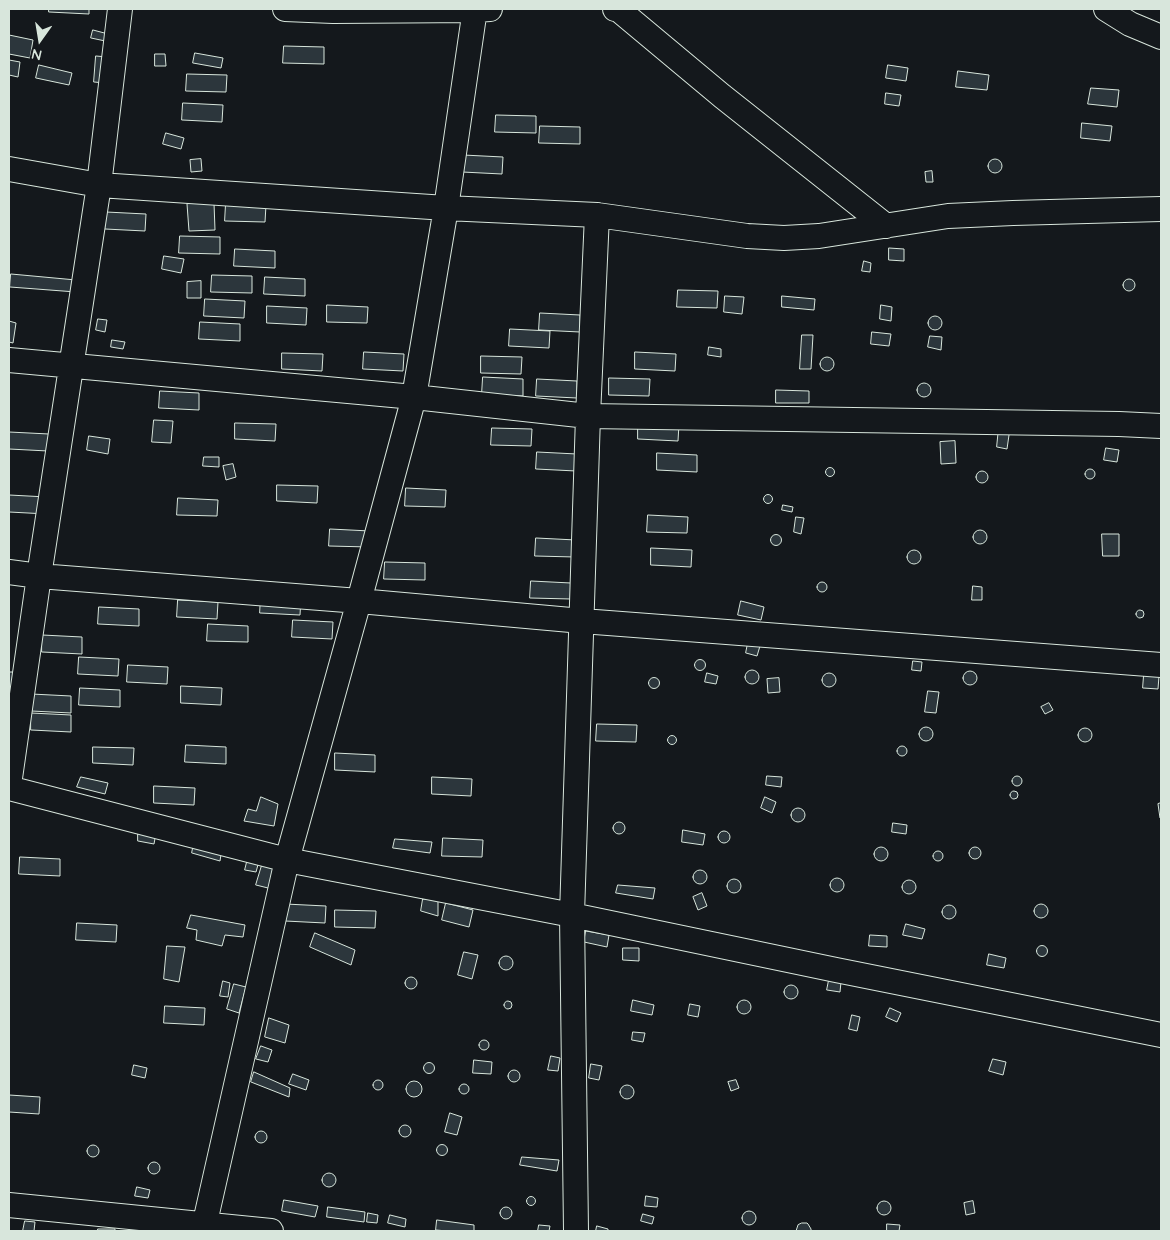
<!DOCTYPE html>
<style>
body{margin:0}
#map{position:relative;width:1170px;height:1240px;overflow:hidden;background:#14181c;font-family:Quicksand,sans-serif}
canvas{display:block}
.frame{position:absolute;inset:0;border:10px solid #d8e6dc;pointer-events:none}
.north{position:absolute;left:15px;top:15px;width:50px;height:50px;-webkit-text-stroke:4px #14181c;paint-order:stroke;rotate:193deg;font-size:14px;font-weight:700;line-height:20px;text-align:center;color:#d8e6dc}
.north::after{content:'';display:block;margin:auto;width:18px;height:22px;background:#d8e6dc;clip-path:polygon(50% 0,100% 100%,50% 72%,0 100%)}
</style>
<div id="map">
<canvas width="1170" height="1240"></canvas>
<div class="frame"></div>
<div class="north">N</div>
</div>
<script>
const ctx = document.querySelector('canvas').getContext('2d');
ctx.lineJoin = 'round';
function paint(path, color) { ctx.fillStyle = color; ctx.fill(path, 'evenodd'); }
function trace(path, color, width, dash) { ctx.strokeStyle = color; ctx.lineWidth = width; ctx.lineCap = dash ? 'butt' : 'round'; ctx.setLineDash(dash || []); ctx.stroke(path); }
const building = new Path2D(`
 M49,9h40v5l-40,-2z
 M93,30l19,5 -2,7 -19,-4z
 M9,35l24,5 -3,18 -21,-4z
 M284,46l40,1v17l-41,-1z
 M195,53l28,5 -2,10 -28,-5z
 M155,54h10l1,12h-11z
 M96,56l11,1 -2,26 -11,-1z
 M9,60l11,2 -2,15 -9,-2z
 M39,65l33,8 -3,12 -33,-7z
 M888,65l20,3 -2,13 -20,-3z
 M958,71l31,4 -2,15 -31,-3z
 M187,74l40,1 -1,17 -40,-1z
 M1091,88l28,2 -2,17 -29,-3z
 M886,93l15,2 -2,11 -14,-2z
 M183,103l40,2 -1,17 -40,-2z
 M496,115l40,1v17l-41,-1z
 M1082,123l30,3 -2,15 -29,-3z
 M540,126l40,1v17l-41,-1z
 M166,133l18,5 -3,11 -18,-5z
 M463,155l40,2 -1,17 -40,-2z
 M988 166a7 7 0 1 1 14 0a7 7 0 1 1-14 0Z
 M201,159l1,12 -11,1 -1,-12z
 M932,171l1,11h-7l-1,-10z
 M214,203l1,27 -26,1 -2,-27z
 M226,203l40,2 -1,17 -40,-1z
 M106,212l40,2 -1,17 -40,-2z
 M180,236l40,1v17l-41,-1z
 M889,248l15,1v12l-15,-1z
 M235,249l40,2v17l-41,-2z
 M164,256l20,3 -3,14 -19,-4z
 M864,261l7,2 -1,9 -8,-1z
 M11,274l65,6v12l-66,-5z
 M212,275l40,1v17l-41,-1z
 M265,277l40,2v17l-41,-2z
 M1123 285a6 6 0 1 1 12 0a6 6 0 1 1-12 0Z
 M201,281v17h-14v-16z
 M678,290l40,1 -1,17 -40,-1z
 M725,296l19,1 -2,17 -18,-2z
 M782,296l33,3 -1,11 -32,-3z
 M205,299l40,2 -1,17 -40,-2z
 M327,305l41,2 -1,16 -40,-1z
 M881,305l11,2 -1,14 -11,-2z
 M267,306l40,2 -1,17 -39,-2z
 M540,313l40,2v17l-41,-2z
 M928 323a7 7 0 1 1 14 0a7 7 0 1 1-14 0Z
 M98,319l9,1 -2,12 -9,-2z
 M9,321l7,2 -3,20 -4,-1z
 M200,322l40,2v17l-41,-2z
 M510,329l40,2 -1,17 -40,-2z
 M872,332l19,2 -2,12 -18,-2z
 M802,335h11l-2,34h-11z
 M930,336l12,1 -1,13 -13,-3z
 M112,340l13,2 -2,7 -12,-2z
 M709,347l12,2v8l-13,-2z
 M364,352l40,2 -1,17 -40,-2z
 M635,352l41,2 -1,17 -40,-2z
 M282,353l41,1 -1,17 -40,-2z
 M481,356l41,1 -1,17 -40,-1z
 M820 364a7 7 0 1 1 14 0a7 7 0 1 1-14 0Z
 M483,377l40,2v17l-41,-2z
 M609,378l41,1 -1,17 -40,-1z
 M537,379l40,2v17l-41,-2z
 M917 390a7 7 0 1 1 14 0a7 7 0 1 1-14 0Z
 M776,390l33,1v12h-33z
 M160,391l39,2v17l-40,-2z
 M154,420l19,1 -2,22 -19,-1z
 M638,422l41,2 -1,17 -40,-2z
 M235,423l41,1 -1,17 -40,-2z
 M999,427l11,1 -3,21 -10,-2z
 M492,428l40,1 -1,17 -40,-1z
 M9,432l40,2 -1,17 -39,-2z
 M89,436l21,3 -2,15 -21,-4z
 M955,441l1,22 -15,1 -1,-22z
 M1106,448l13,2 -2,12 -13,-2z
 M537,452l40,2 -1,17 -40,-2z
 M657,453l40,2v17l-40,-2z
 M204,457h15v10l-16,-1z
 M233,464l3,13 -10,3 -3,-14z
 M825.5 472a4.5 4.5 0 1 1 9 0a4.5 4.5 0 1 1-9 0Z
 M1085 474a5 5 0 1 1 10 0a5 5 0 1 1-10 0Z
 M976 477a6 6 0 1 1 12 0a6 6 0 1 1-12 0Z
 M277,485l41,1 -1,17 -40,-2z
 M406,488l40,2 -1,17 -40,-1z
 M763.5 499a4.5 4.5 0 1 1 9 0a4.5 4.5 0 1 1-9 0Z
 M9,495l38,2v17l-38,-2z
 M178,498l40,2 -1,16 -40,-1z
 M783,505l10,2 -1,5 -10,-2z
 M648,515l40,2 -1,16 -40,-1z
 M796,517l8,1 -3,16 -7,-2z
 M330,529l40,2 -1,16 -40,-1z
 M973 537a7 7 0 1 1 14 0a7 7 0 1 1-14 0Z
 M1102,534h17v22h-16z
 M770.5 540a5.5 5.5 0 1 1 11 0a5.5 5.5 0 1 1-11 0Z
 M536,538l40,2 -1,17 -40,-1z
 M651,548l41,2 -1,17 -40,-2z
 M907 557a7 7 0 1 1 14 0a7 7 0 1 1-14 0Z
 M385,562l40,1v17l-41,-1z
 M531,581l40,2v16l-41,-1z
 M817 587a5 5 0 1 1 10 0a5 5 0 1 1-10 0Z
 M973,586l9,1v13h-10z
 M261,596l40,2 -1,17 -40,-2z
 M178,600l40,2 -1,17 -40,-2z
 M741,601l23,6 -3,13 -23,-5z
 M99,607l40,2v17l-41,-2z
 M1136 614a4 4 0 1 1 8 0a4 4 0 1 1-8 0Z
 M293,620l40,2 -1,17 -40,-2z
 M208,624l40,2v16l-41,-1z
 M42,635l40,2v17l-40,-2z
 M748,643l12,3 -3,10 -11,-3z
 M79,657l40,2 -1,17 -40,-2z
 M694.5 665a5.5 5.5 0 1 1 11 0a5.5 5.5 0 1 1-11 0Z
 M913,661l9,1 -1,9 -9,-1z
 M128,665l40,2 -1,17 -40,-2z
 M745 677a7 7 0 1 1 14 0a7 7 0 1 1-14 0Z
 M963 678a7 7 0 1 1 14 0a7 7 0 1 1-14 0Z
 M9,672h7l-1,17h-6z
 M822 680a7 7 0 1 1 14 0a7 7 0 1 1-14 0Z
 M707,673l11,3 -2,8 -11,-2z
 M1144,675l15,1 -1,13 -15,-1z
 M648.5 683a5.5 5.5 0 1 1 11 0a5.5 5.5 0 1 1-11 0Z
 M779,678l1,14 -12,1 -1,-14z
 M181,686l41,2 -1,17 -40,-2z
 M80,688l40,2v17l-41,-2z
 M928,691l11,1 -3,21 -11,-1z
 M31,694l40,2v17l-40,-2z
 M1049,703l4,7 -8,4 -4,-7z
 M31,713l40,2v17l-40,-2z
 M597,724l40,1 -1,17 -40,-1z
 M919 734a7 7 0 1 1 14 0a7 7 0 1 1-14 0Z
 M1078 735a7 7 0 1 1 14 0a7 7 0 1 1-14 0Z
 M667.5 740a4.5 4.5 0 1 1 9 0a4.5 4.5 0 1 1-9 0Z
 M186,745l40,2v17l-41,-2z
 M897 751a5 5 0 1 1 10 0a5 5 0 1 1-10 0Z
 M93,747l41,1 -1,17 -40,-2z
 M335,753l40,2v17l-40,-2z
 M1012 781a5 5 0 1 1 10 0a5 5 0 1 1-10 0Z
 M767,776l15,1 -1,10 -15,-2z
 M81,777l27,6 -3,11 -28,-7z
 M432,777l40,2 -1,17 -39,-2z
 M154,786l41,2 -1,17 -40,-2z
 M1010 795a4 4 0 1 1 8 0a4 4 0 1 1-8 0Z
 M261,797l17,7 -4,22 -30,-5 4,-12 8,2z
 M765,797l11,5 -4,11 -11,-5z
 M1161,803v15h-1l-2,-14z
 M791 815a7 7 0 1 1 14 0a7 7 0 1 1-14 0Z
 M613 828a6 6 0 1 1 12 0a6 6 0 1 1-12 0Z
 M893,823l14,2 -1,9 -14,-2z
 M138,828l18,5 -2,11 -16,-3z
 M683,830l22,4 -2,11 -21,-3z
 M718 837a6 6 0 1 1 12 0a6 6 0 1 1-12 0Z
 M443,838l40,2 -1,17 -40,-1z
 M395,839l37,3 -2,11 -37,-5z
 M194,843l28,5 -2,13 -28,-8z
 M874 854a7 7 0 1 1 14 0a7 7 0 1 1-14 0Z
 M969 853a6 6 0 1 1 12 0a6 6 0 1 1-12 0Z
 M933 856a5 5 0 1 1 10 0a5 5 0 1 1-10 0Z
 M20,857l40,2v17l-41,-2z
 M248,858l11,3 -3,11 -11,-2z
 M263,862l14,5 -5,22 -16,-4z
 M693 877a7 7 0 1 1 14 0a7 7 0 1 1-14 0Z
 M830 885a7 7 0 1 1 14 0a7 7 0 1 1-14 0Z
 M727 886a7 7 0 1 1 14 0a7 7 0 1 1-14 0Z
 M902 887a7 7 0 1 1 14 0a7 7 0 1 1-14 0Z
 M618,885l37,3 -2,11 -37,-6z
 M702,893l5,13 -9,4 -5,-13z
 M423,899h15v17l-17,-5z
 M446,903l27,7 -4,17 -27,-7z
 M1034 911a7 7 0 1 1 14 0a7 7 0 1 1-14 0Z
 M285,904l41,2 -1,17 -40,-2z
 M942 912a7 7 0 1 1 14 0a7 7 0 1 1-14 0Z
 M335,910l41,1 -1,17 -40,-1z
 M191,915l54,10 -2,12 -18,-2 -3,11 -26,-6 1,-10 -10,-2z
 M77,923l40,2 -1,17 -40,-2z
 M906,924l19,5 -3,10 -19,-4z
 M586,931l23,4 -2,12 -23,-5z
 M315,933l40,17 -4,15 -41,-18z
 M870,935l17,1v11l-18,-1z
 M1036.5 951a5.5 5.5 0 1 1 11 0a5.5 5.5 0 1 1-11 0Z
 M167,946l18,1 -6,35 -15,-3z
 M623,948h16v13l-16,-1z
 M464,952l14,3 -6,24 -14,-4z
 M989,954l17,4 -2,10 -17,-3z
 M499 963a7 7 0 1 1 14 0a7 7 0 1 1-14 0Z
 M405 983a6 6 0 1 1 12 0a6 6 0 1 1-12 0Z
 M829,980l12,2 -1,10 -13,-2z
 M223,981l7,2 -2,14 -8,-1z
 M234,984l12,3 -7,26 -12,-4z
 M784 992a7 7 0 1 1 14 0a7 7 0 1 1-14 0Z
 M737 1007a7 7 0 1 1 14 0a7 7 0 1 1-14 0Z
 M633,1000l21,5 -2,10 -21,-4z
 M504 1005a4 4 0 1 1 8 0a4 4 0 1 1-8 0Z
 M690,1004l10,2 -2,11 -10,-2z
 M165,1006l40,2 -1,17 -40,-2z
 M890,1008l11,5 -4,9 -11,-5z
 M852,1015l8,2 -3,14 -8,-2z
 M269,1018l20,7 -4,18 -20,-6z
 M633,1032l12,1 -2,9 -11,-2z
 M479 1045a5 5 0 1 1 10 0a5 5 0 1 1-10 0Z
 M261,1046l11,4 -4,12 -12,-3z
 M551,1056l9,2 -2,13 -10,-1z
 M993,1059l13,3 -3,13 -14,-4z
 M474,1060l18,2 -1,12 -18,-1z
 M423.5 1068a5.5 5.5 0 1 1 11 0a5.5 5.5 0 1 1-11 0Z
 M591,1064l11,2 -3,14 -10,-2z
 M134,1065l13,3 -2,10 -13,-3z
 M508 1076a6 6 0 1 1 12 0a6 6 0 1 1-12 0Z
 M254,1072l36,16 -1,9 -38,-15z
 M293,1074l16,6 -3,10 -17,-6z
 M736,1080l3,8 -8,3 -3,-9z
 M373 1085a5 5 0 1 1 10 0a5 5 0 1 1-10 0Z
 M406 1089a8 8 0 1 1 16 0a8 8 0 1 1-16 0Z
 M459 1089a5 5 0 1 1 10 0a5 5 0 1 1-10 0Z
 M620 1092a7 7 0 1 1 14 0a7 7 0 1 1-14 0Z
 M9,1095l31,2 -1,17 -30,-2z
 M450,1113l12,4 -5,18 -12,-3z
 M399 1131a6 6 0 1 1 12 0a6 6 0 1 1-12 0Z
 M255 1137a6 6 0 1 1 12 0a6 6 0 1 1-12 0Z
 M436.5 1150a5.5 5.5 0 1 1 11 0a5.5 5.5 0 1 1-11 0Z
 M87 1151a6 6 0 1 1 12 0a6 6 0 1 1-12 0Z
 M522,1157l37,3 -2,11 -37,-6z
 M148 1168a6 6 0 1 1 12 0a6 6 0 1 1-12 0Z
 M322 1180a7 7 0 1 1 14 0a7 7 0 1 1-14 0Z
 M137,1187l13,3 -2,8 -13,-2z
 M646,1196l12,2 -1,9 -12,-1z
 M526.5 1201a4.5 4.5 0 1 1 9 0a4.5 4.5 0 1 1-9 0Z
 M284,1200l34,6 -3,11 -33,-6z
 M877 1208a7 7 0 1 1 14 0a7 7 0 1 1-14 0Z
 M973,1201l2,12 -9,2 -2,-12z
 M328,1207l37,5 -1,10 -37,-5z
 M500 1213a6 6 0 1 1 12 0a6 6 0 1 1-12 0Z
 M742 1218a7 7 0 1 1 14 0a7 7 0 1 1-14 0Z
 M368,1213l10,2 -1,8 -10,-1z
 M643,1214l11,3 -2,7 -11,-3z
 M390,1215l16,4 -1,8 -17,-4z
 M437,1220l37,5v6h-27l-11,-1z
 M25,1221l10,1 -1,9h-11z
 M802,1223h5l1,1 3,5v2h-15l2,-6z
 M887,1224l13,1 -1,6h-12z
 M539,1225l11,1 -1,5h-11z
 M597,1226l11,3v2h-12z
 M98,1229h17v2h-17z`);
paint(building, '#2c363c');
trace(building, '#d8e6dc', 1);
const minor = new Path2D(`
 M285,9l48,2 142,-1 15,-1
 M615,9l4,1 103,86 164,130
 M1106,9l24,15 31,13
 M9,169l90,16 347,23 151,7 -9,201 -16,499 4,316
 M597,215l150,21 37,2 35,-2 129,-20 65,-3 148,-4
 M9,360l405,37 174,19 531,8 42,2
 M9,572l30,4 320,25 223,20 579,44
 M9,785l30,-209 60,-391 21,-176
 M9,788l278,72 285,55 264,55 325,65
 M9,1205l262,26
 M203,1231l84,-371 72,-259 55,-204 32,-189 29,-199`);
trace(minor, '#d8e6dc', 26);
trace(minor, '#14181c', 24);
</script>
